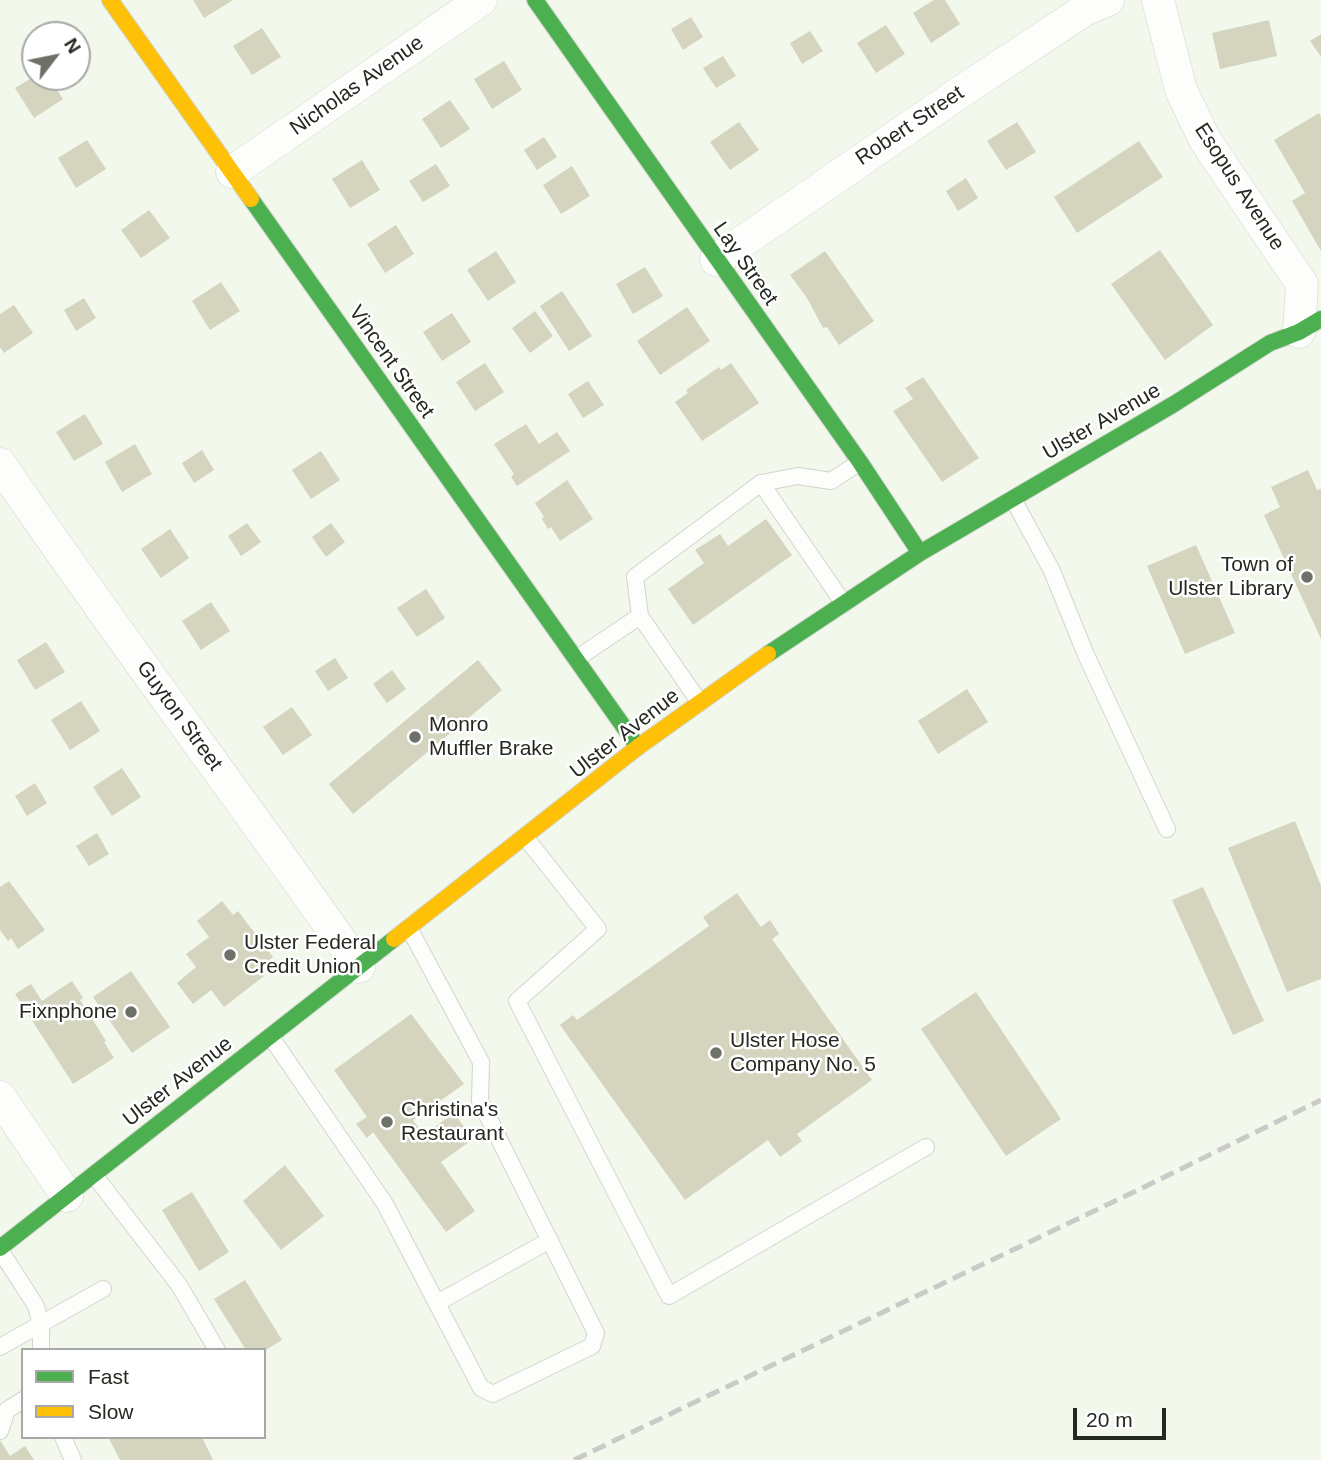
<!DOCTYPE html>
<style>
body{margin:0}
#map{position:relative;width:1321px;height:1460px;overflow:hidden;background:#f2f8ec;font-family:Arial,sans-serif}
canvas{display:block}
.legend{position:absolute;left:21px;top:1348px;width:245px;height:91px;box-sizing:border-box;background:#fff;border:2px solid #a8a9a6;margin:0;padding:9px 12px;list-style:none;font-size:21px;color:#252921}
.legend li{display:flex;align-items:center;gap:14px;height:35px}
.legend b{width:35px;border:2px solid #a8a9a6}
.north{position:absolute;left:21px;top:21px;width:70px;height:70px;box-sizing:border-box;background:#fff;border:2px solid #a8a9a6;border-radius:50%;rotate:58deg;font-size:19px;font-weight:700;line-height:28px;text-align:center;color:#252921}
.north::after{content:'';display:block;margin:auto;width:24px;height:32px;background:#6d7168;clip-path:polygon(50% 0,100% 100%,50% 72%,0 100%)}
.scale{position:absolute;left:1073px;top:1408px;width:93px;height:32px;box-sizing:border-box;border:4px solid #252921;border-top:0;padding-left:9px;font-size:21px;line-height:24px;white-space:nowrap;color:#252921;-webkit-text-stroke:5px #fff;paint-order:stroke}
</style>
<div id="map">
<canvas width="1321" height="1460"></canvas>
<ul class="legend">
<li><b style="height:9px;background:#4caf50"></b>Fast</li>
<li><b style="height:9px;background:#ffc107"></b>Slow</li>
</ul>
<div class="north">N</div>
<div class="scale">20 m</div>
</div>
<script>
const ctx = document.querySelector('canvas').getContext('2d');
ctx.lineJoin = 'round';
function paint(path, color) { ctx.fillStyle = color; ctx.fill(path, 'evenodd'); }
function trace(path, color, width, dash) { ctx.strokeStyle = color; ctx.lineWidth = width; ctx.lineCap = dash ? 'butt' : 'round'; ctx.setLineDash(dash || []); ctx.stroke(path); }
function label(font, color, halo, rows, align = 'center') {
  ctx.font = font + ' Arial,sans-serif'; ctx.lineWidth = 5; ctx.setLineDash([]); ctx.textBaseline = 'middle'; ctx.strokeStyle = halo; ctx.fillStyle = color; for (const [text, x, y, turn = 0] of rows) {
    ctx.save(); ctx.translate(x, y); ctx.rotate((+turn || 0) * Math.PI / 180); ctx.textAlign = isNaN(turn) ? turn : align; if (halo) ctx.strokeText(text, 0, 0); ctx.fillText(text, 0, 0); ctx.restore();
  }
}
paint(new Path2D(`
 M193,0h40l-29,18z
 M934,0h11l15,24 -29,19 -18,-30z
 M691,17l12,20 -20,13 -12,-21z
 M1269,20l8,36 -57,13 -8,-36z
 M886,25l19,29 -29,19 -19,-30z
 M262,28l19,29 -29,18 -19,-29z
 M810,31l13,20 -21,13 -12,-21z
 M1321,34v23l-11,-16z
 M723,56l13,20 -20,12 -13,-20z
 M504,61l18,29 -30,19 -18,-30z
 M35,76l14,1 14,22 -29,19 -19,-30z
 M450,100l20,29 -29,19 -19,-29z
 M1319,113l2,3v135l-29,-50 13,-8 -31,-53z
 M739,122l20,28 -29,20 -20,-28z
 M1017,122l19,30 -30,18 -19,-29z
 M544,137l13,20 -20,13 -13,-20z
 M87,140l19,29 -30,19 -18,-30z
 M1139,141l24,36 -86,56 -23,-36z
 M362,160l18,30 -30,18 -18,-29z
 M436,164l14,22 -27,16 -14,-21z
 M572,166l18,30 -29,18 -18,-29z
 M966,178l12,20 -20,13 -12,-20z
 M149,210l21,28 -29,20 -20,-28z
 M396,225l18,29 -29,19 -18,-29z
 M1160,250l53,75 -48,35 -54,-76z
 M496,251l20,31 -28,19 -21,-31z
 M825,251l49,70 -35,24 -12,-18 -4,1 -16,-30 -17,-23z
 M645,267l18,29 -30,18 -17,-30z
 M221,282l19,29 -30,19 -18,-29z
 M562,291l30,45 -23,15 -29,-45z
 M84,298l12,20 -20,13 -12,-21z
 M14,305l19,28 -29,20 -4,-6v-33z
 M687,307l23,34 -50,34 -23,-34z
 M535,311l18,25 -23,17 -18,-25z
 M452,313l19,29 -29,19 -19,-29z
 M485,363l19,29 -29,19 -19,-29z
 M731,363l28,40 -57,38 -27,-39 13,-9 -2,-3 33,-23 2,3z
 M923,377l56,81 -37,24 -49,-71 20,-12 -8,-11z
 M588,381l16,24 -21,13 -15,-24z
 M85,414l18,30 -29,17 -18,-29z
 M526,424l13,20 18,-12 13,19 -53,35 -6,-9 3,-3 -20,-30z
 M135,444l17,30 -30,18 -17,-30z
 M202,450l12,20 -20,13 -12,-20z
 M321,451l19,29 -29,19 -19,-29z
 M1308,470l9,20 4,-1v150l-57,-124 16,-8 -9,-20z
 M567,480l26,39 -33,22 -9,-14 -3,2 -6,-10 2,-2 -9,-14z
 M766,519l26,36 -99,70 -25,-36 36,-26 -9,-13 25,-16 8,12z
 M247,523l14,19 -20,14 -13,-20z
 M331,523l14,19 -19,15 -14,-20z
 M170,529l19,29 -28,20 -20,-29z
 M1196,545l39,88 -50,21 -38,-88z
 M426,589l19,29 -28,19 -20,-29z
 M211,602l19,29 -29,19 -19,-29z
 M46,642l19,30 -30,18 -18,-30z
 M335,658l13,20 -20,13 -13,-20z
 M478,660l24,30 -149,124 -24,-30z
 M392,670l14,19 -19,14 -14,-19z
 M967,689l21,33 -50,32 -20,-33z
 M81,701l19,30 -30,19 -19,-30z
 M292,707l20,28 -29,20 -20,-28z
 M122,768l19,29 -29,19 -19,-29z
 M35,783l12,20 -20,13 -12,-20z
 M1295,821l26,65v93l-34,13 -59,-144z
 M97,833l12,21 -20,12 -13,-20z
 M9,881l36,49 -27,19 -7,-11 -3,3 -8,-11v-43z
 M1203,887l61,134 -31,14 -61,-135z
 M737,893l24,34 9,-7 9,14 -7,5 100,141 -75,54 5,7 -22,16 -12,-17 -83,60 -125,-175 13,-10 4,5 132,-94 -6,-9z
 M222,901l11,14 5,-4 35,46 -15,12 6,7 -40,31 -13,-17 -18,14 -16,-21 19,-16 -10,-13 23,-17 -12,-16z
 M131,971l39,56 -38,26 -39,-56z
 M72,981l11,17 -3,2 26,41 -2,1 10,16 -41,26 -58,-90 16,-10 11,17z
 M976,992l85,127 -55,37 -85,-127z
 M411,1014l53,70 -51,36 11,15 30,-22 19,26 -32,23 34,49 -29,21 -73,-100 -6,6 -11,-14 11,-7 -33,-47z
 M285,1165l39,51 -43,34 -38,-49z
 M192,1192l37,60 -30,19 -37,-61z
 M245,1280l37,60 -18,11 -18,-1 -32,-51z
 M108,1437h94l11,23h-93z
 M0,1440l10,16 15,-10 9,14h-34z`), '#d4d4bf');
const lane = new Path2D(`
 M761,483l83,121
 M1013,499l39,72 34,84 81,174
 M640,616l60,87
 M576,659l64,-43 -5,-39 126,-94 37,-7 33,5 29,-19
 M525,837l73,92 -81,72 152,295 257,-149
 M271,1037l114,167 96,184 12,6 99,-48 4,-13 -116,-232 1,-39 -72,-134
 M94,1175l85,110 38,65
 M0,1250l36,56 5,19v25
 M437,1303l113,-63
 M0,1347l103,-58
 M0,1431l7,-21 16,-10
 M63,1437l10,23`);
const street = new Path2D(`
 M1158,0l23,90 24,50 97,144 -3,48
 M232,172l249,-172
 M716,260l246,-169 124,-82 22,-9
 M0,464c116,170 241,334 359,503
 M0,1097l67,99`);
const fast = new Path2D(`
 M535,0l325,462 60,91
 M251,199l387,548
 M768,654l152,-101 254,-149 96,-61 29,-11 22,-13
 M0,1248l394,-309`);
const slow = new Path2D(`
 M110,0l141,199
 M394,939l244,-192 130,-93`);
trace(lane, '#d1d5cc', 18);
trace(street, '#d1d5cc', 33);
trace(fast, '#d1d5cc', 18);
trace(slow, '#d1d5cc', 18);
trace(lane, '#fdfefc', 16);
trace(street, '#fdfefc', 32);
trace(fast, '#4caf50', 16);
trace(slow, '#ffc107', 16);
trace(new Path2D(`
 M574,1460l564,-270 183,-90`), '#cacbc8', 5, [14, 7]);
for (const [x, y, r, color] of [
 [1307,577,7,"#6d7168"],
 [415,737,7,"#6d7168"],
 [230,955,7,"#6d7168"],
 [131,1012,7,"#6d7168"],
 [716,1053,7,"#6d7168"],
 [387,1122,7,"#6d7168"]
]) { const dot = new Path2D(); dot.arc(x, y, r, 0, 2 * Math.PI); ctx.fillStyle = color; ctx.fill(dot); trace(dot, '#fff', 2.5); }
label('21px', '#252921', '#fff', [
 ["Nicholas Avenue",357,86,-35],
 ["Robert Street",910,126,-34],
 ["Esopus Avenue",1239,187,57],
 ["Lay Street",745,264,55],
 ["Vincent Street",391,362,55],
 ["Ulster Avenue",1102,422,-30],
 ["Guyton Street",179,716,54],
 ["Ulster Avenue",625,734,-38],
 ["Ulster Avenue",178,1082,-38]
]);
label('21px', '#252921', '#fff', [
 ["Town of",1293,565,"right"],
 ["Ulster Library",1293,589,"right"],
 ["Monro",429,725],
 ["Muffler Brake",429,749],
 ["Ulster Federal",244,943],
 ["Credit Union",244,967],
 ["Fixnphone",117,1012,"right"],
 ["Ulster Hose",730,1041],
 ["Company No. 5",730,1065],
 ["Christina's",401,1110],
 ["Restaurant",401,1134]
], 'left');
</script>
